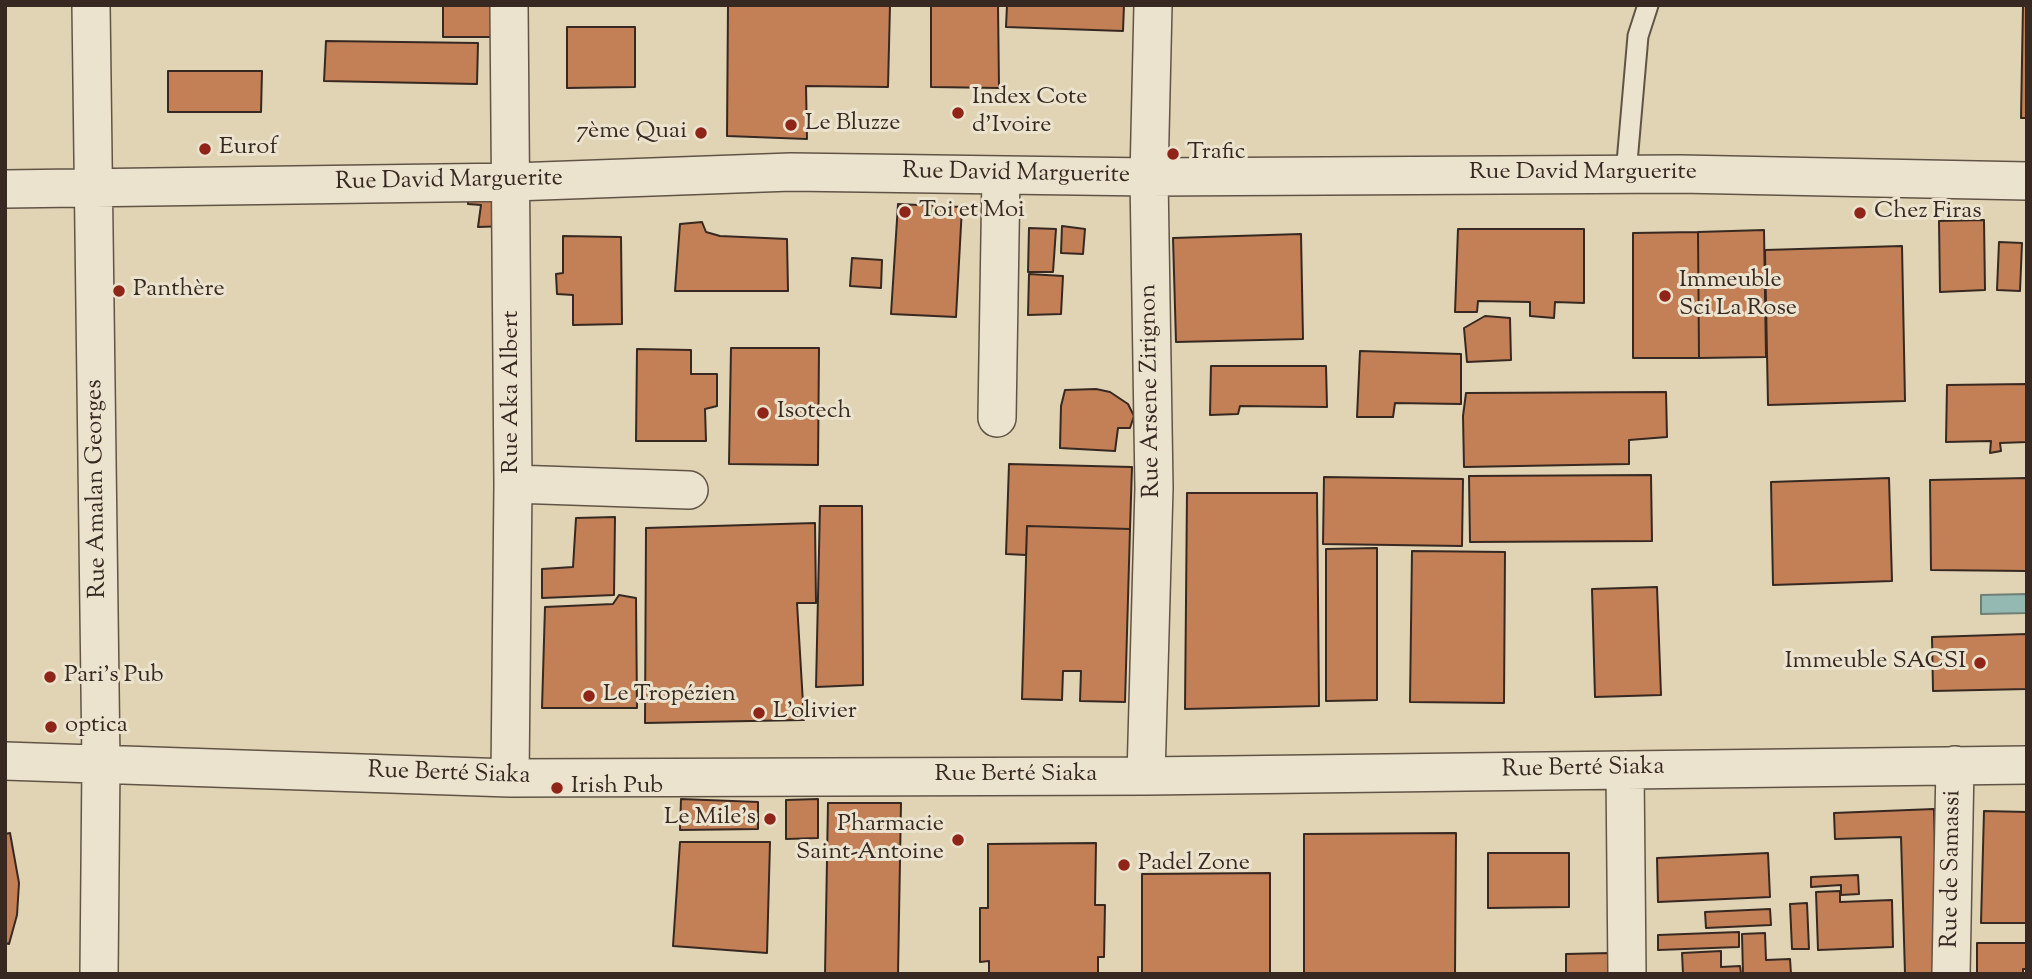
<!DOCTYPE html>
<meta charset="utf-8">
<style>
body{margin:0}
#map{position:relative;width:2032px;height:979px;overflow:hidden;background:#e0d4b4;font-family:"Sorts Mill Goudy",serif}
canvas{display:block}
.frame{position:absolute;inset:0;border:7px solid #372922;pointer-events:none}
</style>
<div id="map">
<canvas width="2032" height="979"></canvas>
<div class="frame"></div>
</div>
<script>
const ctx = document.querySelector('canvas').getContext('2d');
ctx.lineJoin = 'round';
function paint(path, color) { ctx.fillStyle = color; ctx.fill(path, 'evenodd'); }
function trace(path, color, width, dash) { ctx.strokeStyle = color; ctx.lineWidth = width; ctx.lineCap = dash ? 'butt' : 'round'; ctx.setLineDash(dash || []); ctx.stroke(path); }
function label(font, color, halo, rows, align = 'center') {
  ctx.font = font + ' "Sorts Mill Goudy",serif'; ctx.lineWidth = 6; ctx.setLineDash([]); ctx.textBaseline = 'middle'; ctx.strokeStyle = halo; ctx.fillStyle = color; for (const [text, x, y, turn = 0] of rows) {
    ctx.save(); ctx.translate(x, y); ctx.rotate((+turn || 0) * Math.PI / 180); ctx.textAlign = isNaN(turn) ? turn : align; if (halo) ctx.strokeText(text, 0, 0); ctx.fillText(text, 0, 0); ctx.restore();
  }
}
const water = new Path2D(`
 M2027,594v19l-46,1v-19z`);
paint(water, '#94b8b2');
trace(water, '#6f7f78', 2);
const building = new Path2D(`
 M443,5h56l1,32h-57z
 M728,5h162l-2,82 -82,-1 1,53 -80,-3z
 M931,5h67l1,83 -68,-1z
 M1007,5h117l-1,26 -117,-4z
 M2023,5h4v113h-6z
 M567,27h68v60l-68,1z
 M326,41l152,2 -1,41 -153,-3z
 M168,71h94l-1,41h-93z
 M505,188l2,38 -29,1 3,-22 -13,-1 1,-15z
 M898,204l64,3 -6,110 -65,-3z
 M1984,220l1,70 -45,2 -1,-71z
 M702,222l4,10 14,4 67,3 1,52h-113l5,-67z
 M1062,226l23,3 -2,25 -22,-1z
 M1029,228l27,1 -3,43h-25z
 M1458,229h126v74l-29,-1 -1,16 -24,-2v-14l-52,-1 -1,11h-22z
 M1764,230l2,127 -67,1 -1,-126z
 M1698,232l1,126h-66v-125z
 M1301,234l2,105 -127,3 -3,-104z
 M563,236l58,1 1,87 -49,1v-30l-16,-1 -1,-20 7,-1z
 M1999,242l23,1 -2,48 -23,-1z
 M1902,246l3,155 -137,4 -3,-155z
 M852,258l30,2 -1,28 -31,-2z
 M1029,274l34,2 -2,38 -33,1z
 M1485,316l25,2 1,42 -44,2 -3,-34z
 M731,348h88l-1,117 -89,-1z
 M637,349l54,1v24h26v32l-12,3 1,32h-70z
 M1360,351l101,3v50l-66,-1 -2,14h-36z
 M1211,366h115l1,41 -87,-1 -2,8 -28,1z
 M2027,384v58l-27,1 1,8 -11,2 1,-12 -45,1 1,-57z
 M1096,389l14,3 18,12 6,12 -4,12h-12l-3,23 -55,-3 1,-42 4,-16z
 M1666,392l1,45 -38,3v24l-165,3 -1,-51 3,-23z
 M1009,464l123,3 -2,62 -103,-3 -1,29 -20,-1z
 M1651,475l1,66 -182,1 -1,-66z
 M1324,477l139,2 -1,67 -139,-2z
 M1889,478l3,103 -119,4 -2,-103z
 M2027,478v93l-96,-1 -1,-90z
 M1187,493h130l2,213 -134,3z
 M820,506h42l1,179 -47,2z
 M615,517l-1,78 -72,3v-29l31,-2 3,-49z
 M815,523l1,80h-19l7,117 -159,3 1,-195z
 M1027,526l103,3 -5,173 -45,-1 1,-30h-18l-1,29 -40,-1z
 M1377,548v152l-51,1v-152z
 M1412,551l93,1 -1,151 -94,-1z
 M1657,587l4,108 -66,2 -3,-108z
 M619,595l17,3 1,110h-95l3,-101 68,-3z
 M2027,634v55l-94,2 -1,-54z
 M681,799l77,3v27l-78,1z
 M818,799v39l-32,1v-39z
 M828,803h73l-3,171h-73z
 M1934,809l4,165h-33l-4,-137 -66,2 -1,-26z
 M1984,811l43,1v111h-46z
 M10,833l9,50 -2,32 -8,29 -4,-1v-109z
 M1456,833l-1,141h-151v-140z
 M680,842h90l-3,111 -94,-7z
 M1096,843l-1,62h10l-1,52h-6v17h-109v-13l-9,1v-54h8v-64z
 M1488,853h81v54l-81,1z
 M1768,853l2,44 -112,5 -1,-44z
 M1270,873v101h-128v-100z
 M1858,875l1,19 -18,1v-10l-30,2v-10z
 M1840,891v11l52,-2 1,47 -75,3 -2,-58z
 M1807,903l2,46h-17l-2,-45z
 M1770,909l1,16 -65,3 -1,-16z
 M1739,932v15l-81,3v-15z
 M1765,933l1,27 24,-1 1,15h-48l-1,-40z
 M1977,943h50v26h-4v5h-46z
 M1721,951v16l19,-1 1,8h-58l-1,-21z
 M1610,953v21h-44v-20z`);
paint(building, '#c38056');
trace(building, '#372922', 2);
const lane = new Path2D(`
 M1626,174l12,-138 10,-31`);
const street = new Path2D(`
 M91,5l10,758 -2,211
 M509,5l4,479 -3,294
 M5,189l508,-7 278,-10 358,5 531,-3 347,7
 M997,418l4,-243
 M513,484l176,6
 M5,761l505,17 636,-2 881,-11
 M1625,770l2,204
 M1146,776l8,-288 -5,-311 4,-172
 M1951,974l4,-209`);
trace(lane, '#615446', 23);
trace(street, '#615446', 40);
trace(lane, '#ebe3ce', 19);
trace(street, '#ebe3ce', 37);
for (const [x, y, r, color] of [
 [958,113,7,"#8f2418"],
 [791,125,7,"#8f2418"],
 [701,133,7,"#8f2418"],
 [205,149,7,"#8f2418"],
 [1173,154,7,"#8f2418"],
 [905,212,7,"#8f2418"],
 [1860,213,7,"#8f2418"],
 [119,291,7,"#8f2418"],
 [1665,296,7,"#8f2418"],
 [763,413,7,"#8f2418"],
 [1980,663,7,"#8f2418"],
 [50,677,7,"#8f2418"],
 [589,696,7,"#8f2418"],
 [759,713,7,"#8f2418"],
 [51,727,7,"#8f2418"],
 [557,788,7,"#8f2418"],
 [770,819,7,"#8f2418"],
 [958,840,7,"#8f2418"],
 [1124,865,7,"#8f2418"]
]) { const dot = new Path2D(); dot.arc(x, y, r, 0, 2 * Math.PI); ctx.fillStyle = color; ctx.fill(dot); trace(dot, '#ebe3ce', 2.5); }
label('24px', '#372922', '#ebe3ce', [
 ["Index Cote",972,99],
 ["d'Ivoire",972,127],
 ["Le Bluzze",805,125],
 ["7ème Quai",687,133,"right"],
 ["Eurof",219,149],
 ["Trafic",1187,154],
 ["Toi et Moi",919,212],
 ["Chez Firas",1874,213],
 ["Immeuble",1679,282],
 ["Sci La Rose",1679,310],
 ["Panthère",133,291],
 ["Isotech",777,413],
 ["Immeuble SACSI",1966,663,"right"],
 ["Pari's Pub",64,677],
 ["Le Tropézien",603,696],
 ["L’olivier",773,713],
 ["optica",65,727],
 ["Irish Pub",571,788],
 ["Le Mile’s",756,819,"right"],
 ["Pharmacie",944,826,"right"],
 ["Saint-Antoine",944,854,"right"],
 ["Padel Zone",1138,865]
], 'left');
label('24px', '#372922', '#ebe3ce', [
 ["Rue David Marguerite",1583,174],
 ["Rue David Marguerite",1016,175,1],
 ["Rue David Marguerite",449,182,-1],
 ["Rue Arsene Zirignon",1152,391,-91],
 ["Rue Aka Albert",513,392,-90],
 ["Rue Amalan Georges",98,489,-91],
 ["Rue Berté Siaka",1583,770,-1],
 ["Rue Berté Siaka",449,775,2],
 ["Rue Berté Siaka",1016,776],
 ["Rue de Samassi",1953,869,-89]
]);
</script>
